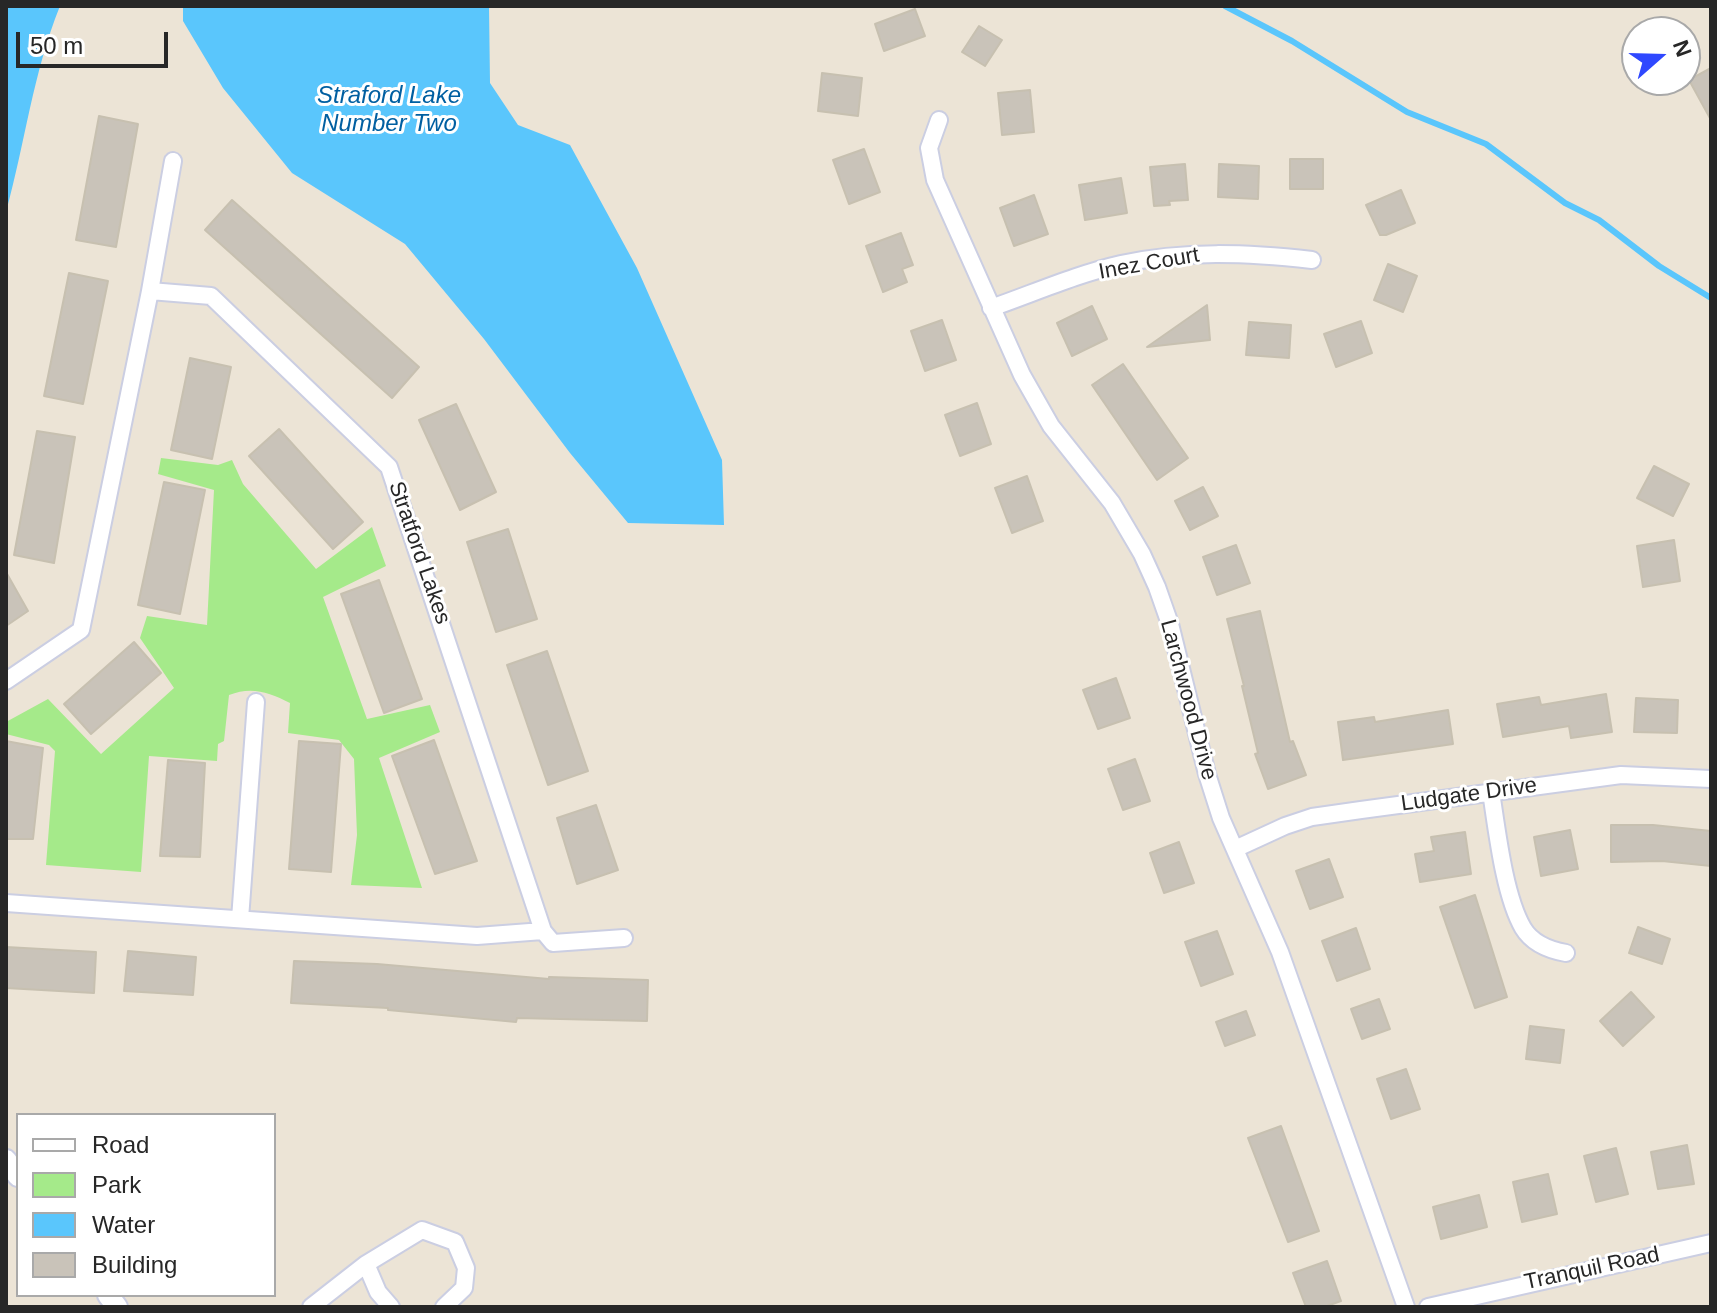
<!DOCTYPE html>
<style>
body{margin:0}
#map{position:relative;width:1717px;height:1313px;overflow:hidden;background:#ece4d6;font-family:Helvetica,sans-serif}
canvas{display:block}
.frame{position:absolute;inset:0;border:8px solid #272727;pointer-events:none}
.legend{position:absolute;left:16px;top:1113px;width:260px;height:184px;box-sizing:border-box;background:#fff;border:2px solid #a9a9a9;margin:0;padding:10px 14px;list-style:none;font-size:24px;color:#272727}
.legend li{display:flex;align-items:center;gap:16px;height:40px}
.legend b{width:40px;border:2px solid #a9a9a9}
.north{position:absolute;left:1621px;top:16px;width:80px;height:80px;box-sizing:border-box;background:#fff;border:2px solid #a9a9a9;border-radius:50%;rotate:70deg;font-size:22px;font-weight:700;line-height:32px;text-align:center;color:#272727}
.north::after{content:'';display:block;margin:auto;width:28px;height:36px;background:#2f48ff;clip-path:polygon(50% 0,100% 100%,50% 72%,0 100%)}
.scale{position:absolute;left:16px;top:32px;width:152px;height:36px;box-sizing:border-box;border:4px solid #272727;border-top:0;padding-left:10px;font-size:24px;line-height:28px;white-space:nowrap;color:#272727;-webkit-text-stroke:6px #fff;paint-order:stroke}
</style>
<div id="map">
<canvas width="1717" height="1313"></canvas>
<div class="frame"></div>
<ul class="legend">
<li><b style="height:10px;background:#fff"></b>Road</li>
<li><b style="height:22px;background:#a5ea8a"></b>Park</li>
<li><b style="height:22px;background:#5ac6fc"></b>Water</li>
<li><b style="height:22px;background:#c9c3b9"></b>Building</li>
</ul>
<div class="north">N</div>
<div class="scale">50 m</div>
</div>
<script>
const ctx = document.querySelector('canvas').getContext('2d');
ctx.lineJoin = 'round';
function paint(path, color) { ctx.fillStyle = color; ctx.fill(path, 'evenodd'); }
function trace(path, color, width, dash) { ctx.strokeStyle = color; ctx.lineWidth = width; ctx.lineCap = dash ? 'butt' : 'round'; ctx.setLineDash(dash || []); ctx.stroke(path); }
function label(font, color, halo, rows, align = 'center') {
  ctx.font = font + ' Helvetica,sans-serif'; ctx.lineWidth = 6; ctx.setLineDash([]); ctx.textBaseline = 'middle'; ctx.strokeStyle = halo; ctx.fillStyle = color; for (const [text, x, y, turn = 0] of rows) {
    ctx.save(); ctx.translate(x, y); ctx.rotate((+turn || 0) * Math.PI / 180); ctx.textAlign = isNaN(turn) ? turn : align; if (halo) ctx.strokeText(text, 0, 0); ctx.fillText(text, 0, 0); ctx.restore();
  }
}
paint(new Path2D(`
 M161,458l57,7 14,-5 11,24 73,85 56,-42 14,39 -63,31 44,122 63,-14 10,27 -61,26 43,130 -71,-3 6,-50 -3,-76 -15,-19 -51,-7 2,-30c-21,-11 -39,-17 -61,-8l-5,46 -6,3 -1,17 -68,-5 -8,116 -95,-7 9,-114 -6,-6 -43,-11v-12l42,-23 53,55 73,-66 -34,-50 7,-22 60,9 7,-135 -56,-16z`), '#a5ea8a');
paint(new Path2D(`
 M6,6h54c-27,67 -35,137 -54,206z
 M183,6h306l1,77 28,42 52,20 67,123 85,192 2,65 -96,-2 -58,-70 -86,-114 -79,-95 -113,-71 -69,-85 -40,-67z`), '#5ac6fc');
trace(new Path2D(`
 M1225,6l67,35 115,71 79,32 79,59 34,17 60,46 52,32`), '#5ac6fc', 6);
const building = new Path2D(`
 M915,9l10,27 -41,15 -9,-27z
 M979,26l23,14 -17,26 -23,-14z
 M1711,68v52l-22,-40z
 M822,73l40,5 -4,38 -40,-5z
 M1030,90l4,42 -32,3 -4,-42z
 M99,116l39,8 -22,123 -40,-7z
 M864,149l16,43 -31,12 -16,-44z
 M1290,159h33v30h-33z
 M1185,164l3,36 -19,1 1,4 -16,1 -4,-39z
 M1219,164l40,2 -1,33 -40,-2z
 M1121,178l6,35 -42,7 -6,-35z
 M1401,190l14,33 -29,12h-6l-14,-30z
 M1034,195l14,39 -34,12 -14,-38z
 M232,200l187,167 -27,31 -187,-168z
 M901,233l12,32 -11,4 5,13 -24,10 -17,-46z
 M1388,264l29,12 -14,36 -29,-12z
 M69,273l39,8 -25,123 -39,-8z
 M1207,305l3,35 -63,7z
 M1092,306l15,33 -35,17 -15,-33z
 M942,320l14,40 -31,11 -14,-40z
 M1361,321l11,32 -36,14 -12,-33z
 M1249,322l42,3 -2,33 -43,-3z
 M190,358l41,9 -19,92 -41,-9z
 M1123,364l65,94 -31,22 -65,-95z
 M977,403l14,41 -31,12 -15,-41z
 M456,404l40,88 -36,18 -41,-90z
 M279,429l84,93 -30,27 -84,-93z
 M37,431l38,6 -21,126 -40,-8z
 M1654,466l35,18 -16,32 -36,-18z
 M1027,476l16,45 -31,12 -17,-45z
 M164,482l41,8 -25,124 -42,-9z
 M1203,487l15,29 -28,14 -15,-29z
 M508,529l29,90 -41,13 -29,-90z
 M1674,540l6,41 -37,6 -6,-41z
 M1236,545l14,38 -33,12 -14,-38z
 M6,572l22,39 -22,15z
 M379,580l43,119 -38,14 -43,-119z
 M1260,611l30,131 3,-1 13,34 -38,14 -13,-35 3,-1 -16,-67h2l-17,-67z
 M134,642l27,31 -70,61 -27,-30z
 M547,651l41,120 -40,14 -41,-120z
 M1116,678l14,40 -32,11 -15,-39z
 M1606,694l6,38 -41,6 -2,-12 -66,11 -6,-33 42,-7 2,8z
 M1636,698l42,2 -1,33 -43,-1z
 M1448,710l5,34 -110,16 -5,-38 36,-5 1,5z
 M434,740l43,121 -42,13 -43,-118z
 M6,741l37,7 -10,91h-27z
 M299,741l42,3 -10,128 -42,-3z
 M1135,759l15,42 -27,9 -15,-41z
 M168,760l37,3 -5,94 -40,-1z
 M596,805l22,65 -41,14 -20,-66z
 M1611,825h42l58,6v35l-49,-5 -51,1z
 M1570,830l8,39 -37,7 -7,-39z
 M1465,832l6,42 -51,8 -5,-28 19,-3 -3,-14z
 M1179,842l15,41 -30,10 -14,-40z
 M1329,859l14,38 -33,12 -14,-38z
 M1475,895l32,102 -32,11 -35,-101z
 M1638,927l32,12 -8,25 -33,-11z
 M1356,928l14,41 -33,12 -15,-40z
 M1217,931l16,43 -32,12 -16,-44z
 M6,947l90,5 -2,41 -88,-5z
 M128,951l68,6 -3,38 -69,-4z
 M294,961l83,3 172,15v-2l99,3 -1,41 -130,-3 -1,4 -128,-12v-2l-97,-5z
 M1631,992l23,25 -31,29 -23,-25z
 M1379,999l11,30 -28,10 -11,-30z
 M1246,1011l9,24 -30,11 -9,-24z
 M1530,1026l34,4 -4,33 -34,-4z
 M1406,1069l14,40 -29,10 -14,-40z
 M1281,1126l38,105 -31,11 -40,-104z
 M1687,1145l7,39 -36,5 -7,-37z
 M1616,1148l12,46 -32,8 -12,-46z
 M1548,1174l9,40 -35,8 -9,-40z
 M1479,1195l8,32 -46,12 -8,-32z
 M1327,1261l14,40 -17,6h-18l-13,-34z`);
paint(building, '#c9c3b9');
trace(building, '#c7c0b0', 2);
const minor = new Path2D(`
 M939,120l-10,28 6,32 87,195 29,51 61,77 30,51 15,33 13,37 37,150 14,44 59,134 126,355
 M150,291l23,-130
 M991,308c43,-15 86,-34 130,-44 63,-14 127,-11 191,-4
 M6,681l75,-51 69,-339 61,5 178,171 154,464 -66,5 -471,-33
 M1491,792c6,38 13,103 32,136 9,15 26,22 43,25
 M1235,849l50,-23 27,-9 49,-7 260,-35 90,4
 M240,919l16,-217
 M543,931l10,12 71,-5
 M366,1264l12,28 13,15
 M311,1307l55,-43 56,-34 33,12 11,26 -2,20 -20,19
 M1428,1307l283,-64`);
const tertiary = new Path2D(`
 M6,1160l12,16
 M108,1295l9,12`);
trace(minor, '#cbcee2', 20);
trace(tertiary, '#cbcee2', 24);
trace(minor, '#fff', 16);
trace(tertiary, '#fff', 20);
label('22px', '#272727', '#fff', [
 ["Inez Court",1149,264,-10],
 ["Stratford Lakes",419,553,71],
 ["Larchwood Drive",1188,700,75],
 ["Ludgate Drive",1469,795,-8],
 ["Tranquil Road",1592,1269,-12]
]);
label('italic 24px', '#005fa1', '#fff', [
 ["Straford Lake",389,96],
 ["Number Two",389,124]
]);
</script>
